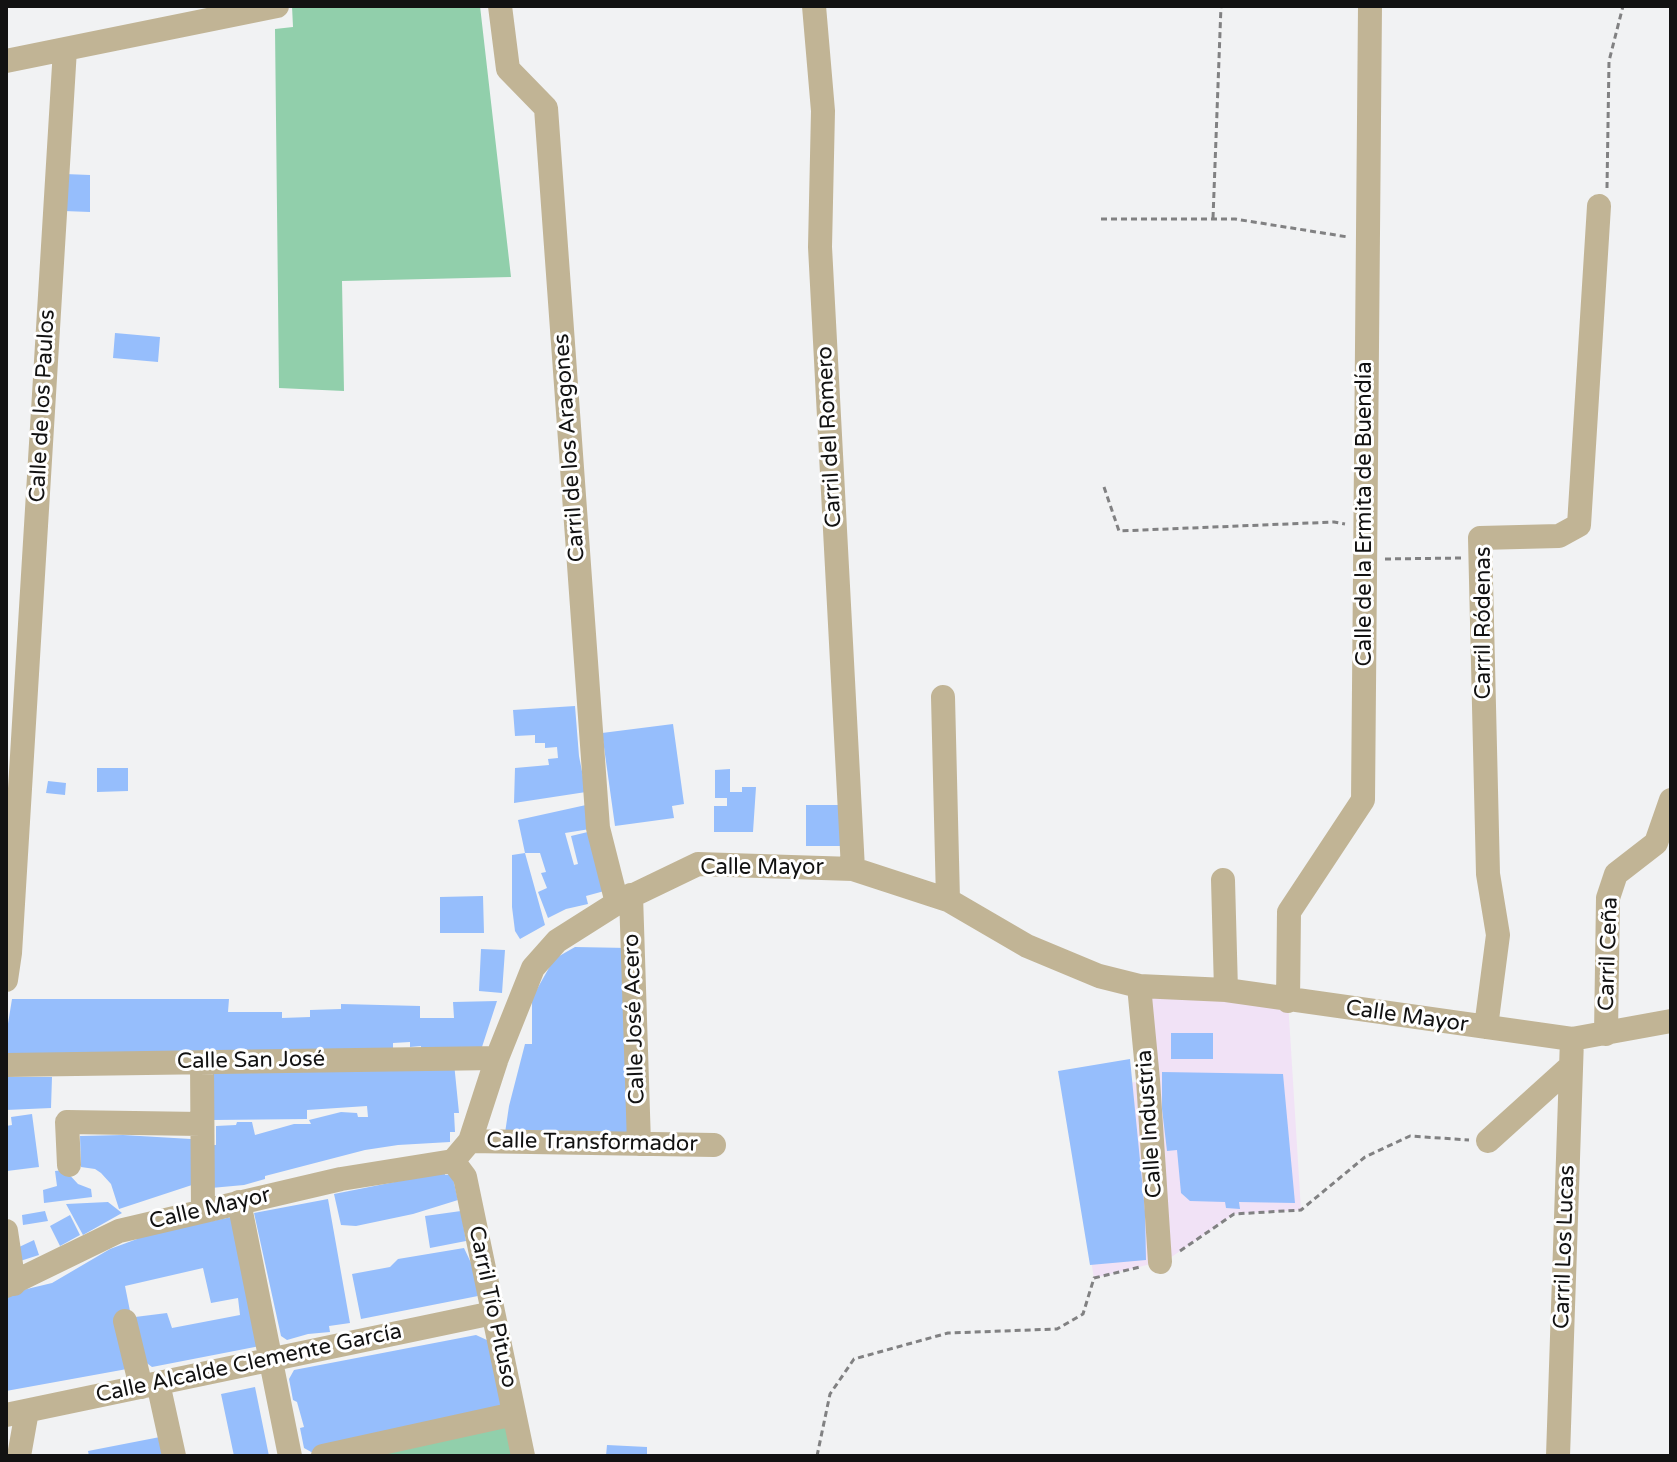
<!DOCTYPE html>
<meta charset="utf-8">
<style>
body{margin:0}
#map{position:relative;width:1677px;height:1462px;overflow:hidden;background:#f1f2f3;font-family:"Varela Round",sans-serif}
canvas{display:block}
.frame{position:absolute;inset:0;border:8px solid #121212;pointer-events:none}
</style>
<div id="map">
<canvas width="1677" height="1462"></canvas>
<div class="frame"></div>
</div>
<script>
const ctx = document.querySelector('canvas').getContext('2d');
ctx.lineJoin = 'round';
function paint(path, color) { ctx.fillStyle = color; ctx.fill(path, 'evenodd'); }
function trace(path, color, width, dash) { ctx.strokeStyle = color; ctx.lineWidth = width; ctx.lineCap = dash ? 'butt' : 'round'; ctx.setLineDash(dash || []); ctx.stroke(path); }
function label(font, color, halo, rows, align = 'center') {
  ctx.font = font + ' "Varela Round",sans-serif'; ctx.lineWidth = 6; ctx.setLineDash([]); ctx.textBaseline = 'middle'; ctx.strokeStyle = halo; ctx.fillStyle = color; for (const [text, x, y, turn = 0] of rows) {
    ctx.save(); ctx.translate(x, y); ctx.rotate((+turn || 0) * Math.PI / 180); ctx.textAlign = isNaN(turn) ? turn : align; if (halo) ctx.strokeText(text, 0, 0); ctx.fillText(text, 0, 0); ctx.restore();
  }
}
paint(new Path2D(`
 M1139,986l149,15 13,209 -67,4 -67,46 -73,18 -32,-185 86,-13z`), '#f1e2f6');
paint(new Path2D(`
 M292,6h188l31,271 -169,4 2,110 -65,-3 -4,-359 18,-2z
 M514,1415l7,41h-194z`), '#91cfab');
paint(new Path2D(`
 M65,174l25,1v37l-26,-1z
 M115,333l45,4 -2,25 -45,-4z
 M575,706l4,50 7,36 -72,11 1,-35 34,-3 -1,-6 10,-1 -1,-11 -12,1v-5h-10v-8l-20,1 -2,-26z
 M673,724l11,80 -12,2 2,12 -59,8 -13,-93z
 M97,768h31v23l-31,1z
 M730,769v23h12v-5h14l-3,45h-39v-26h13v-8h-12v-28z
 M48,781l18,2 -1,12 -19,-2z
 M586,805l4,24 -25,4 9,32 4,-1 -7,-28 21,-5 16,59 -22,6 2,8 -22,5 -18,9 -10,-26 9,-4 -6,-15 5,-1 -6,-19h-15l-7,-33z
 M806,805h35v41h-35z
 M525,853l20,72 -25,14 -5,-8 -3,-24v-52z
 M483,896l1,37h-44v-36z
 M575,947l53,1 5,186 -128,-1 4,-27 16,-62h7v-46l22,-39z
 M481,949l24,1 -3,43 -23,-2z
 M12,999h217l-1,13h54v6l28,-1v-7l31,-1v-5l79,2v12h34l-1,-16 44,-1 -16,49h-60v-4l-11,1v-5l-17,1v10l-387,6v-23z
 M1171,1033h42v26h-42z
 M1130,1059l15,152 1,49 -56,5 -32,-194z
 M454,1063l5,50h-5l1,19h-5v10l-52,3 -33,5 -100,26v3l-21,6 -33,3 2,-43h3v-19l20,-1 1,-3h15l3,13 39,-11h17l-2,-4 32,-8 16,1 1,4h10l-1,-11 -60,4v9l-95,1 1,-50z
 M1162,1072l121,2 12,129 -56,-1 1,7 -14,-1 -1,-6 -35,-1 -9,-8 -4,-43 -10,1 -5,-42z
 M6,1077h46l-1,31 -45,2z
 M32,1114l7,53 -32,4 -1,-45 6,-1 -1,-8z
 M123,1135l68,4 4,45 -76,25 -8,-25 -10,-11 -6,-4 -14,-2 -1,-31z
 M65,1170l13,14 13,5 1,8 -48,6 -1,-13 14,-4 -2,-15z
 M445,1172v3l7,-1 6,26 -45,14 -57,12 -15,-1 -7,-31z
 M328,1199l22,124 -21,3 1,6 -22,2 -21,6 -6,-4 -27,-123z
 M108,1202l14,11 -39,22 -17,-31z
 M45,1211l3,10 -25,4 -1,-10z
 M461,1211l5,30 -36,7 -5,-32z
 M70,1215l10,20 -20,11 -10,-20z
 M237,1216l23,130 -108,21 -8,-6 -9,-44 32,-4 5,15 68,-13 -2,-17 -27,5 -8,-35 -78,18 6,30 -4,53 -121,22v-97l46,-11 58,-34 27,-10v-3z
 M34,1240l5,15 -22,7v-14z
 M464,1248l9,19 5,29 -117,23 -9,-45 38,-7 8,-8z
 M476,1335l13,6 14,62 -8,12 -182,38 -9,-5 -4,-20 4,-1 -7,-25 -4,-2 -4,-21 5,-9z
 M255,1387l14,69h-35l-13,-62z
 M160,1437l4,19h-75l-1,-5z
 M607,1445l40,2v9h-41z`), '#96befc');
trace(new Path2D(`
 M1607,188l2,-127 14,-55
 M1213,218l8,-212
 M1101,219h134l113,18
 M1104,487l15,44 215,-9 11,2
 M1385,559l76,-1
 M1180,1251l54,-37 67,-4 64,-53 45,-21 59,4
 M817,1456l13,-62 24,-35 94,-26 109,-4 26,-15 11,-36 46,-11`), '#818182', 3, [6, 4]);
trace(new Path2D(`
 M500,6l8,63 38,39 52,720 19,75
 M814,6l9,105 -3,136 33,622
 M6,61l59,-12
 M943,697l5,203
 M1223,880l3,110
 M631,895l8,249
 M6,980l4,-27 55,-904 212,-43
 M1139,986l9,94 12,182
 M1288,1001l1,-89 74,-112 7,-794
 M1486,1027l12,-92 -10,-61 -8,-336 79,-2 20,-11 20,-319
 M1606,1034l2,-136 8,-24 40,-31 15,-43
 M202,1062l1,148
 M6,1065l491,-7
 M470,1141l244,4
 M1488,1141l83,-75
 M453,1161l12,16 58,279
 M69,1165l-2,-43 134,2
 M239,1202l51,254
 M6,1231l8,53
 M6,1286l113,-55 222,-52 112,-18 17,-20 27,-83 36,-90 24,-27 60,-38 81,-39 155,5 95,31 79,46 72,30 40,10 87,4 346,49 99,-18
 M125,1321l16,66
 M158,1383l16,73
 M6,1415l487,-102
 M19,1456l8,-45
 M323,1456l191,-42
 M1558,1456l14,-417`), '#c1b495', 24);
label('22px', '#121212', '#fff', [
 ["Calle de los Paulos",43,406,-87],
 ["Carril del Romero",830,437,-93],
 ["Carril de los Aragones",570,448,-94],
 ["Calle de la Ermita de Buendía",1365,514,-90],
 ["Carril Ródenas",1484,623,-90],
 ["Calle Mayor",762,868],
 ["Carril Ceña",1609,954,-88],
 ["Calle Mayor",1407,1017,8],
 ["Calle José Acero",635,1019,-92],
 ["Calle San José",251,1061,-1],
 ["Calle Industria",1150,1124,-94],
 ["Calle Transformador",592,1143,1],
 ["Calle Mayor",210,1209,-13],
 ["Carril Los Lucas",1565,1247,-88],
 ["Carril Tío Pituso",492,1307,78],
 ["Calle Alcalde Clemente García",249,1364,-12]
]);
</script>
